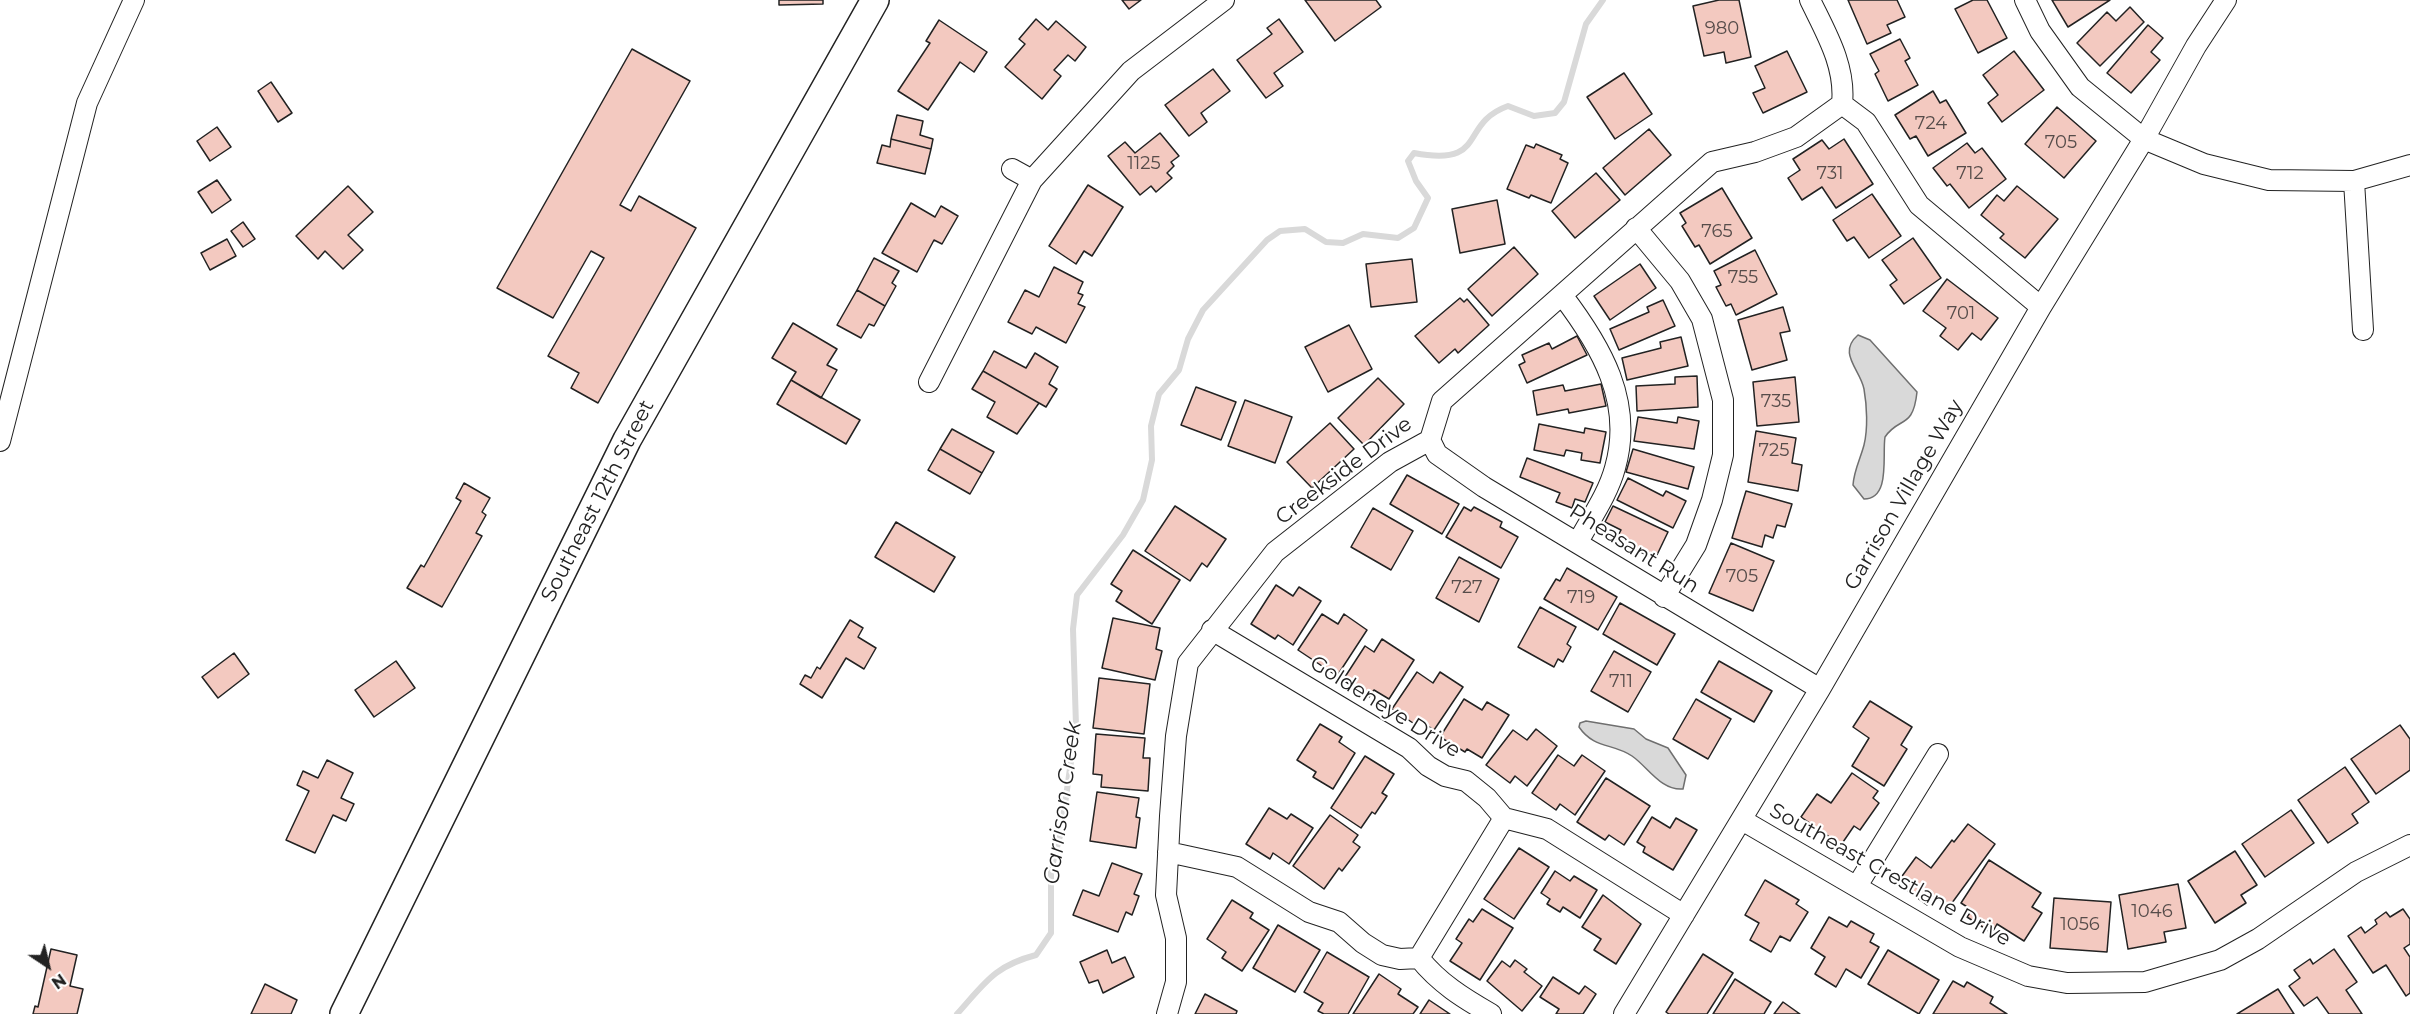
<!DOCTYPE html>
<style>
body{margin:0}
#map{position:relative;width:2410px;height:1014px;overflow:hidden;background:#fff;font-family:Montserrat,sans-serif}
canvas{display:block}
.north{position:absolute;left:18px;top:936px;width:60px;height:60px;-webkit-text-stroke:4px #fff;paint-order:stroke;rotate:145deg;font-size:16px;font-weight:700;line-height:24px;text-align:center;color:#222}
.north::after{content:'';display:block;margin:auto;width:21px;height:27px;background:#222;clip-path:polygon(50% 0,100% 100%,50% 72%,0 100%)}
</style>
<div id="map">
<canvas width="2410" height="1014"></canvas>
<div class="north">N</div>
</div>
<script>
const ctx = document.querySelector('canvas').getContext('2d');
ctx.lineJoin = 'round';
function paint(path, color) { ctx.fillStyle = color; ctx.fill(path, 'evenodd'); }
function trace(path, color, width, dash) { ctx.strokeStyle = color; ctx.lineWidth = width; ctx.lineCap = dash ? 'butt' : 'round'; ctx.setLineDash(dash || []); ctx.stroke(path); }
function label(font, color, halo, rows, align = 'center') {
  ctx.font = font + ' Montserrat,sans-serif'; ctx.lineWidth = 4.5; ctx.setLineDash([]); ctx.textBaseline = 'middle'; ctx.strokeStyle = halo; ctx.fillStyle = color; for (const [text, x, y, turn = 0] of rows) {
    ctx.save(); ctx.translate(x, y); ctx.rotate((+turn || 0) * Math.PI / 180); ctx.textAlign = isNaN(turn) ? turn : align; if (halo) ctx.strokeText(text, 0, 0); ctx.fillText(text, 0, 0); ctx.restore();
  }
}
const water = new Path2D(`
 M1858,335l12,5 47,52c-4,38 -18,24 -32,45 -3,18 6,62 -21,62l-11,-14c1,-15 7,-25 11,-40 4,-16 3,-39 0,-56 -4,-20 -27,-36 -6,-54z
 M1586,721l48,8 12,10 22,9 18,27 -3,14c-22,2 -35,-22 -51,-33 -19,-13 -38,-7 -53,-29l1,-4z`);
paint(water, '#d9d9d9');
trace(water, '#6f6f6f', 1.5);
trace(new Path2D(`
 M957,1014c28,-31 37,-48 79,-59l15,-22v-63l10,-38 15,-106 -3,-97 4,-34 46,-60 20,-35 9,-40 -1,-34 8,-32 20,-24 9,-31 15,-29 64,-70 13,-9 25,-2 21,13 17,1 20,-9 35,4 16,-10 14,-30 -12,-17 -8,-20 6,-8c75,14 44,-29 94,-47l26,10 21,-3 9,-11 22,-78 17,-24`), '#d9d9d9', 6);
const building = new Path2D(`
 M779,0h44v4l-44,1z
 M1122,0h19l-12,9z
 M1305,0h71l5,7 -46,34z
 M1719,0h20l12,57 -25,6 -2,-11 -20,4 -11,-50z
 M1848,0h49l8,17 -18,8 4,8 -24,11z
 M1973,0h14l20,38 -29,15 -23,-44z
 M2052,0h58l-42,27z
 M2130,7l14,15 -44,44 -23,-23 30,-31 9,9z
 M1036,19l12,11 8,-9 30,26 -11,14 -7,-6 -14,15 7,6 -19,23 -37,-32 20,-23 -6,-5z
 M1279,19l24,33 -29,21 9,13 -17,12 -29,-38 35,-26 -5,-6z
 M939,20l48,32 -13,20 -14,-10 -32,48 -30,-19 32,-48 -4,-2z
 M2148,25l15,13 -12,14 9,8 -29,33 -24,-20z
 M1900,39l10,19 -5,3 13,24 -30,16 -13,-27 4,-3 -9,-17z
 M632,49l58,32 -70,124 11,6 8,-15 57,32 -98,175 -27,-15 8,-15 -31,-17 56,-98 -13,-7 -38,67 -56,-30z
 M1787,51l20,41 -44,21 -10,-20 12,-5 -10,-22z
 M2014,51l30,39 -42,32 -14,-19 10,-8 -15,-20z
 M1213,69l17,22 -29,22 6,9 -18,14 -24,-31z
 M1624,73l28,41 -37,25 -28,-42z
 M271,82l21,31 -14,9 -20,-31z
 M1933,91l7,12 6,-3 20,33 -38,23 -12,-20 -6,3 -15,-24z
 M2057,107l39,34 -32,37 -39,-34z
 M897,115l26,6 -3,14 13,4 -2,10 -40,-10z
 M217,127l14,20 -21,14 -13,-20z
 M1649,129l22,26 -46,40 -22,-27z
 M1160,133l19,23 -8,6 3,4 -7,7 5,5 -16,14 -5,-6 -11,9 -32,-39 17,-14 10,11z
 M891,139l40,10 -6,25 -48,-11 5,-18 8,2z
 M1844,139l29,45 -37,24 -14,-21 -20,13 -14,-22 12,-8 -7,-11 29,-19 7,9z
 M1967,143l8,10 7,-5 24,31 -37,29 -19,-24 -3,2 -14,-18z
 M1536,144l26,11 -2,4 8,4 -17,40 -20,-8 -2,3 -22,-9 19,-44 8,3z
 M1596,173l24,27 -45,38 -23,-27z
 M217,180l14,20 -19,13 -14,-21z
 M1088,185l35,22 -31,49 -8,-5 -8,13 -27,-18z
 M348,186l25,26 -25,23 15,15 -20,19 -18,-18 -7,8 -22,-23z
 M2017,186l41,33 -33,39 -25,-20 4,-4 -23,-19 16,-20 7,6z
 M1722,188l30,50 -42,26 -11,-19 -4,2 -13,-21 4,-3 -6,-10z
 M1872,194l29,42 -32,22 -15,-21 -7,4 -14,-21z
 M1497,200l8,44 -45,9 -8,-44z
 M911,203l24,14 6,-11 17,10 -16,28 -8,-4 -17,32 -35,-19z
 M243,222l12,17 -12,8 -12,-16z
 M1913,238l28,40 -37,26 -14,-19 7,-5 -15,-20z
 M227,239l9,17 -26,14 -9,-17z
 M1514,247l24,27 -46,42 -24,-27z
 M1755,250l22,44 -41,21 -5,-11 -5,2 -10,-19 5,-2 -7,-14z
 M874,258l25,13 -7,12 4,3 -11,20 -28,-16z
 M1412,259l5,43 -46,5 -5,-43z
 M1640,264l16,24 -46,32 -16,-24z
 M1054,267l29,15 -5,11 5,2 -5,9 7,3 -19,36 -30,-16 -4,7 -24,-12 17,-32 14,7z
 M1947,279l51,39 -17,22 -9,-7 -14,17 -18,-14 6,-8 -23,-17z
 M857,290l28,16 -11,20 -5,-2 -8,14 -24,-13z
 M1460,298l4,4 3,-3 22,26 -31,28 -3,-4 -16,14 -24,-27z
 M1663,300l12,26 -56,24 -9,-21 39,-17 -2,-5z
 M1783,307l7,24 -10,2 7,27 -35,10 -14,-50z
 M793,323l44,26 -10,16 10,5 -16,28 -30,-18 5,-8 -24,-14z
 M1349,325l23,44 -44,23 -23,-45z
 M1577,336l10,19 -60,28 -8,-18 6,-3 -3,-7 27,-12 3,6z
 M1681,337l7,29 -61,14 -5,-22 39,-10 -1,-6z
 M994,351l32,17 9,-15 23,14 -9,17 8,5 -11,18 -63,-36z
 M983,371l56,32 -22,31 -30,-17 8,-15 -23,-13z
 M1697,376l1,31 -61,4 -1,-25 39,-2v-7z
 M1795,377l4,45 -42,4 -4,-44z
 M1378,378l26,26 -40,41 -26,-27z
 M791,380l69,40 -14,24 -69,-40z
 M1601,384l5,22 -37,7 -1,-4 -31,6 -4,-24 30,-6 2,6z
 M1196,387l40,15 -15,38 -40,-15z
 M1245,400l47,17 -17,46 -47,-17z
 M1638,417l39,6 1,-6 21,4 -5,28 -60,-8z
 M1330,423l24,26 -42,39 -25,-26z
 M1539,424l45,9 1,-5 21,4 -6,31 -19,-3 1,-7 -16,-3 -2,6 -30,-6z
 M952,429l42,23 -12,21 -42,-24z
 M1756,431l40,7 -4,25 10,2 -4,26 -50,-9z
 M940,449l42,24 -12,21 -42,-24z
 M1633,449l61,18 -6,22 -62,-17z
 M1527,458l66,25 -8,19 -10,-3 -3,9 -16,-6 4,-9 -40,-16z
 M1407,475l52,29 -17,30 -52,-30z
 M1628,478l35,18 3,-5 20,10 -13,27 -56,-28z
 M464,483l26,15 -8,14 4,3 -10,18 6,3 -40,71 -35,-19 14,-23 3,2 37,-66 -5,-3z
 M1746,491l46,13 -7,23 -8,-2 -4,13 -8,-3 -3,12 -30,-9z
 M1175,506l51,33 -19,28 -5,-4 -12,18 -45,-30z
 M1613,506l55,26 -13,27 -39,-19 5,-10 -16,-8z
 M1464,507l7,4 3,-4 28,15 -2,5 18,10 -17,31 -55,-31z
 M1373,508l40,23 -22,39 -40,-23z
 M896,522l59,35 -21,35 -59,-35z
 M1731,543l43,18 -21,50 -44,-18z
 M1133,550l47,30 -28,44 -36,-23 6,-10 -11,-7z
 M1459,557l40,22 -20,43 -43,-24z
 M1567,568l50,29 -19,33 -54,-31 12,-20 4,2z
 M1276,585l17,11 6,-9 22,14 -28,44 -15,-10 -3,4 -24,-15z
 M1620,603l55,31 -18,31 -54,-31z
 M1540,607l36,20 -9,17 4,3 -8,15 -5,-3 -4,8 -36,-20z
 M1322,614l16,10 6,-10 23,16 -30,46 -39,-26z
 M1113,618l47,10 -4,21 6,2 -7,29 -53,-12z
 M850,620l13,8 -5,9 18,11 -12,21 -18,-11 -24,40 -22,-14 5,-9 6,3 6,-11 3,2z
 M1382,639l32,21 -25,39 -15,-9 -5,7 -26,-17 22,-34 9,6z
 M1614,651l37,21 -23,40 -37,-21z
 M234,653l15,21 -31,24 -16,-21z
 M396,661l19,27 -41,29 -19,-27z
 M1719,661l53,30 -18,31 -53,-30z
 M1417,672l16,11 7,-11 23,15 -29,43 -15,-10 -3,5 -24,-16z
 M1099,678l51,6 -6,50 -51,-6z
 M1464,699l18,11 5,-8 22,13 -27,43 -15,-9 -2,3 -25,-15z
 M1696,699l35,20 -23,40 -35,-20z
 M1870,701l42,26 -11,18 6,4 -23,37 -32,-20 17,-28 -16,-11z
 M1320,724l22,13 -3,5 16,11 -22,36 -20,-12 3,-5 -19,-12z
 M2400,725l10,14v31l-34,24 -25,-35z
 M1536,729l21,17 -30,40 -12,-10 -5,7 -24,-18 27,-35 14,10z
 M1096,734l49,4 -2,20h7l-2,33 -47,-4 1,-12 -9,-1z
 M1558,755l16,11 8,-11 23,16 -30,44 -15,-11 -4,6 -24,-17z
 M1365,756l29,18 -12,19 5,3 -12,18 -3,-2 -11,16 -30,-20z
 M327,760l26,13 -12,25 13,6 -8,17 -13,-6 -18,38 -29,-13 23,-49 -12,-6 6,-14 15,7z
 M2345,767l24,35 -17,12 6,9 -30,20 -30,-43z
 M1852,773l26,18 -5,7 6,5 -19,27 -6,-4 -13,19 -40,-28 16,-23 14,9z
 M1606,778l44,28 -26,39 -15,-10 -4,5 -28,-18z
 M1097,792l42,6 -3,19 4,1 -4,30 -46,-7z
 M1269,808l18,11 4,-5 22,14 -24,36 -16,-11 -3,6 -24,-15z
 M2291,810l23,33 -49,34 -23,-33z
 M1330,815l28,20 -5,7 7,5 -18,24 -3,-3 -15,21 -31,-23z
 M1652,817l18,11 6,-10 21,12 -24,40 -30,-18 2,-5 -8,-5z
 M1968,824l27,20 -46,63 -15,-11 -7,9 -30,-22 19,-26 15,11 21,-28 2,2z
 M1519,848l30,19 -35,52 -30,-20z
 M2235,851l22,34 -16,10 5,8 -31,20 -27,-42z
 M1989,860l52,33 -9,14 10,6 -18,28 -27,-17 -5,9 -25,-16 5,-7 -11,-7z
 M1112,863l30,11 -8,20 5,2 -7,19 -6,-3 -8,20 -45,-17 10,-25 16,6z
 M1555,871l15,10 4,-5 23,14 -17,28 -17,-11 -3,5 -13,-8 3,-5 -9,-6z
 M1765,880l34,20 -3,4 12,8 -18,29 -10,-5 -9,16 -21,-12 9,-17 -14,-8z
 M2178,884l8,44 -22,4 2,10 -38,7 -9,-54z
 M1603,895l38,29 -25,40 -22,-14 7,-11 -19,-12z
 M2054,898l57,4 -4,50 -57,-4z
 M1232,900l21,13 -3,5 19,12 -27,41 -20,-13 4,-6 -19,-13z
 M1482,909l31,19 -33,52 -30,-19 12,-18 -6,-4 13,-20 4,3z
 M2403,909l7,10v25l-6,4 6,9v36l-4,3 -20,-31 -13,8 -25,-37 13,-9 4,6 12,-9 -2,-4 11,-8 4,5z
 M1829,917l18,10 4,-6 23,13 -4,8 9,5 -18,31 -15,-9 -10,18 -21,-13 10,-17 -14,-9z
 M1278,925l42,25 -25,42 -42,-24z
 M51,949l26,6 -7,31 13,3 -6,25h-44l2,-8 3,1z
 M2334,949l23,33 -11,8 16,24h-33l-12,-17 -13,9 -15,-20 11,-8 -6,-8 16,-11 3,5z
 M1107,950l5,13 13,-6 9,20 -31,16 -5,-13 -9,3 -9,-21z
 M1888,950l51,30 -20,34 -51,-30z
 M1327,952l42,25 -21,37h-24l-6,-3 5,-8 -19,-11z
 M1703,954l30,19 -26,41h-38l-3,-2z
 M1515,960l12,9 -3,3 18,14 -20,25 -35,-30 15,-20 8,6z
 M1379,974l22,15 -3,5 20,13 -5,7h-60z
 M1553,977l26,17 6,-8 11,8 -13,20h-27l3,-5 -19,-12z
 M1735,979l36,23 -7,12h-51z
 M1953,981l11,6 3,-5 26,15 -3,6 17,11h-74z
 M265,984l32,16 -6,14h-40z
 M2278,989l16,25h-57z
 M1205,994l32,17 -1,3h-41z
 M1429,1000l21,14h-30z
 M1783,1002l17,12h-26z`);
paint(building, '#f3c9c0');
trace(building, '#222', 1.5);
const street = new Path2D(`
 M2025,0l15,31 40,56 64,52 60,25 65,16 85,1 56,-16
 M1842,104l24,18 53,83 122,102
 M1012,169l20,11
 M2354,181l9,149
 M1636,228l44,53 22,38 21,81v55l-11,45 -16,45 -32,52
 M1562,295c39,51 72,107 53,173 -7,26 -24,50 -37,74
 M929,382l103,-202 99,-109 93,-71
 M1430,440l7,14 47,33 336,202
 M0,441l87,-338 47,-103
 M1212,630l197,118 19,18 17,10 21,5 21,17 17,20 43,11 137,86
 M1742,820l218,127 68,29 39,7 78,-1 75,-22 38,-21 98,-67 54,-27
 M1168,852l69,15 72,45 30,10 24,21 19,12 18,4 19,-1c20,25 44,40 72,56
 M1857,886l81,-132
 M1419,958l85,-140
 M1167,1014l9,-32v-44l-10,-43 4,-79 6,-80 12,-73 87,-111 115,-90 40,-22 12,-39 270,-239 43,-10 41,-15 46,-33c4,-38 -16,-71 -32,-104
 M1624,1014l196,-325 221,-382 103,-168 52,-93 30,-46`);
const secondary = new Path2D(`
 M344,1014l283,-574 248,-440`);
trace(street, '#222', 22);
trace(secondary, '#222', 30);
trace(street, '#fff', 20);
trace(secondary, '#fff', 27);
label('18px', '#564c4a', null, [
 ["980",1722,29],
 ["724",1931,124],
 ["705",2061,143],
 ["1125",1144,164],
 ["731",1830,174],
 ["712",1970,174],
 ["765",1717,232],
 ["755",1743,278],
 ["701",1961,314],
 ["735",1776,402],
 ["725",1774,451],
 ["705",1742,577],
 ["727",1467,588],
 ["719",1581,598],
 ["711",1621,682],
 ["1046",2152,912],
 ["1056",2080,925]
]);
label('21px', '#222', '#fff', [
 ["Creekside Drive",1344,471,-37],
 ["Garrison Village Way",1904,495,-60],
 ["Southeast 12th Street",598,501,-63],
 ["Pheasant Run",1634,549,32],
 ["Goldeneye Drive",1385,707,32],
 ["Southeast Crestlane Drive",1890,875,29]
]);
label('italic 22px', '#222', '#fff', [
 ["Garrison Creek",1063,803,-82]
]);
</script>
